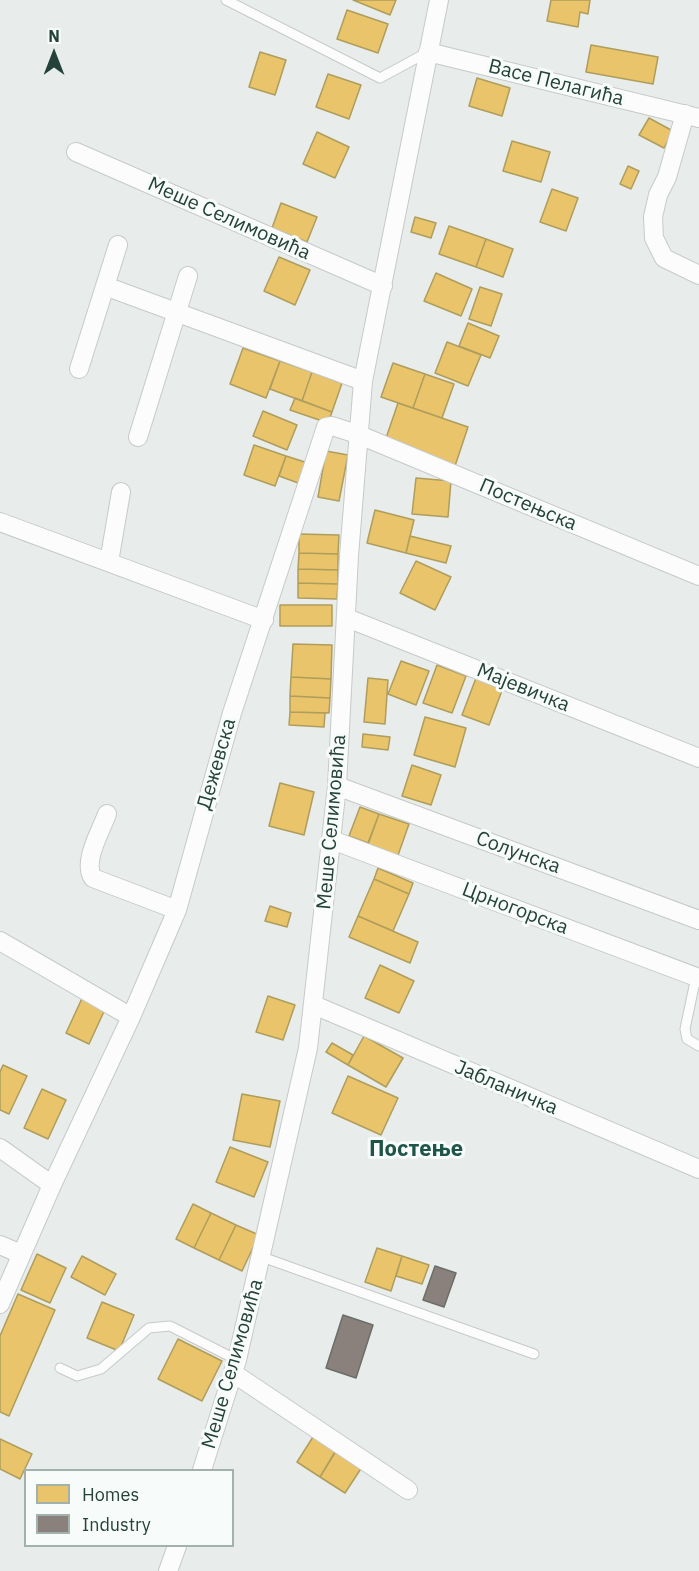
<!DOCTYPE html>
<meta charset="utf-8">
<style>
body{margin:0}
#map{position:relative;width:699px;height:1571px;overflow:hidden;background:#e8edeb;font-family:"IBM Plex Sans",sans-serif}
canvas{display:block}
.legend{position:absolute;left:24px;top:1469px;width:210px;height:78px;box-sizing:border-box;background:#f7fbf9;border:2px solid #a3b1ad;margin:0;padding:8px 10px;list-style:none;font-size:18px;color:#24423a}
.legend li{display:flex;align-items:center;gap:12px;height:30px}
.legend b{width:30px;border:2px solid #a3b1ad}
.north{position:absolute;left:24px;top:24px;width:60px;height:60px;-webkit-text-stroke:4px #f7fbf9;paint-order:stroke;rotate:0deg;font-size:16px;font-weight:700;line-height:24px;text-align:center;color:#24423a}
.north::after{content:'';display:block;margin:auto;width:21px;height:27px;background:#24423a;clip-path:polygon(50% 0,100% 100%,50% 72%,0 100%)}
</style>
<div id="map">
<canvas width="699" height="1571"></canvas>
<ul class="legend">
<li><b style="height:16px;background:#e9c46a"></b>Homes</li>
<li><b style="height:16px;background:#8a817c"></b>Industry</li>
</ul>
<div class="north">N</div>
</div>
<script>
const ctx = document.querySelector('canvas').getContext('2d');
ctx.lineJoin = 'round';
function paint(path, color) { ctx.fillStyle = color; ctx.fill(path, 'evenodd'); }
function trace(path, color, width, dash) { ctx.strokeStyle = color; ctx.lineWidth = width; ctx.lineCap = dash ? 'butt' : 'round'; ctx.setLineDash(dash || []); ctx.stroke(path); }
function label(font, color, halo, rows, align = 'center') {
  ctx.font = font + ' "IBM Plex Sans",sans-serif'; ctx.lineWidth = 6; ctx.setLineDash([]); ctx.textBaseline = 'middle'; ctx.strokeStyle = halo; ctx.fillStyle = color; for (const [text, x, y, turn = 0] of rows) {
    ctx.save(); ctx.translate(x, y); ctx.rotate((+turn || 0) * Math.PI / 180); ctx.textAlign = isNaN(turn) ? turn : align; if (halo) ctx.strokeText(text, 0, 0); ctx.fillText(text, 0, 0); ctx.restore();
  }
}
const homes = new Path2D(`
 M353,0h43l-6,15z
 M551,0h39l-2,14 -8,-2 -2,15 -31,-6z
 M347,10l41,14 -10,29 -41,-14z
 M591,45l67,12 -5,27 -67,-12z
 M260,52l26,8 -11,35 -26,-8z
 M328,74l33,11 -12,34 -33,-12z
 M477,78l33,10 -8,28 -33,-10z
 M649,118l24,13 -9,17 -25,-13z
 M317,132l32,15 -14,31 -32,-14z
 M512,141l38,11 -9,30 -38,-11z
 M628,166l11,5 -8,18 -11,-5z
 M552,189l26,9 -12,33 -26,-9z
 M281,203l36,14 -10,25 -35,-14z
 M415,217l21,6 -5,15 -20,-6z
 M449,226l37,13 -10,28 -37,-13z
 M486,239l27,10 -10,28 -27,-10z
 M279,257l31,13 -15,35 -31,-14z
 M436,273l36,16 -11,27 -37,-15z
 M480,287l22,7 -11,32 -22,-7z
 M468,323l31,13 -9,22 -31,-12z
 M447,342l34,13 -13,31 -33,-13z
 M243,348l37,13 -14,37 -36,-14z
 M280,361l32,11 -10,29 -32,-12z
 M393,363l32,11 -12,34 -32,-11z
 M312,372l30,11 -10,29 -30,-11z
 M425,374l29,10 -12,34 -29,-10z
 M295,398l37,14 -4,11 -38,-13z
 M398,403l70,24 -13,39 -70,-25z
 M263,411l34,14 -10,25 -34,-14z
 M254,445l32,11 -11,30 -31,-11z
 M326,451l22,4 -9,46 -21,-4z
 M286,456l22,7 -7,21 -22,-8z
 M416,478l35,3 -3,36 -36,-3z
 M375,510l39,10 -8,33 -39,-10z
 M299,534l40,1 -1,19 -39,-1z
 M410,536l41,10 -5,17 -40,-10z
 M299,553l39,1v16l-40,-1z
 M416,561l35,16 -16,33 -35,-17z
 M298,569l40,1v14l-40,-1z
 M298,583l40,1 -1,15 -39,-1z
 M280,605h52v21h-52z
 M293,644l39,1 -1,34 -40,-2z
 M401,661l28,10 -13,34 -28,-11z
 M437,665l29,11 -14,37 -29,-10z
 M291,677l40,2 -1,19 -40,-2z
 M368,678l20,2 -3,44 -21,-2z
 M476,678l27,10 -14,37 -27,-10z
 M290,696l40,2 -1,15 -39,-1z
 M290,712l35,1 -1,14 -35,-2z
 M425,717l41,11 -11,39 -41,-12z
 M363,734l27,3 -2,13 -26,-3z
 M412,765l29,10 -10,30 -29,-9z
 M280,783l34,9 -10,43 -35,-9z
 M360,807l19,7 -11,29 -19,-7z
 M379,814l30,10 -12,34 -30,-11z
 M378,868l35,15 -4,11 -35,-15z
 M374,879l35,15 -16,37 -35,-15z
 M270,906l21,7 -4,14 -22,-6z
 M358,916l60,26 -8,21 -61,-26z
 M380,965l34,16 -15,32 -34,-15z
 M84,994l23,11 -18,39 -23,-11z
 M268,996l27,9 -12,35 -27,-8z
 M364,1036l39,22 -17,29 -38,-22z
 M332,1043l21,12 -5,10 -22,-13z
 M3,1065l24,11 -18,38 -9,-4v-38z
 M348,1076l50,22 -17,37 -49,-22z
 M42,1089l24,11 -18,39 -24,-11z
 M242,1094l38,7 -10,46 -37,-7z
 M230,1147l38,15 -14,35 -38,-15z
 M193,1204l18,9 -17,35 -18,-9z
 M211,1213l25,12 -17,35 -25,-12z
 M236,1225l23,10 -17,36 -23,-11z
 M377,1248l25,8 -11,35 -26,-9z
 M37,1254l29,14 -16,35 -29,-13z
 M82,1256l34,18 -11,21 -34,-18z
 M402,1256l27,9 -7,19 -26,-8z
 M18,1294l37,16 -46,106 -9,-4v-76z
 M102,1302l32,13 -15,36 -32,-13z
 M178,1339l44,22 -20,40 -44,-22z
 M313,1437l23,14 -16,26 -23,-15z
 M0,1439l32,15 -12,25 -20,-10z
 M338,1447l26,17 -19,29 -25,-16z`);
paint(homes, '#e9c46a');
trace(homes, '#ae9d5c', 1.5);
const industry = new Path2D(`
 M435,1266l21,7 -12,34 -21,-7z
 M343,1315l30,10 -17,53 -30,-10z`);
paint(industry, '#8a817c');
trace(industry, '#6b6e68', 1.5);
const service = new Path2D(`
 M226,0l154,78 48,-26
 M696,977l-11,52 2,10 12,7
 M262,1257l272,97
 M60,1368l17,8 24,-7 48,-41 21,-2 67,34`);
const minor = new Path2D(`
 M428,52l271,66
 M685,114l-18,63 -9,18 -5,22 1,21 10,20 35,17
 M76,152l307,134
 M105,286l258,95
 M79,369l39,-124
 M138,437l50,-161
 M0,522l264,98
 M109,562l12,-70
 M347,618l352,140
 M337,786l362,134
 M107,814c-6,17 -25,48 -14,64l84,32
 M332,840l367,138
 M0,941l131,76
 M314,1005l385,164
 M0,1148l52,37 -52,119
 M52,1185l79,-168 46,-107 55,-197 94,-286 6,-1 25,8 342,142
 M0,1245l21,9
 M233,1373l175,117
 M202,1470l35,-110 71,-312 29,-262 12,-230 14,-175 76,-381
 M168,1571l9,-25`);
trace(service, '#c5cac8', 11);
trace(minor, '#c5cac8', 20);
trace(service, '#fcfcfc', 9);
trace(minor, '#fcfcfc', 18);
label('20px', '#24423a', '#f7fbf9', [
 ["Васе Пелагића",556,83,14],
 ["Меше Селимовића",229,219,24],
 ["Постењска",528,505,23],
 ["Мајевичка",523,688,22],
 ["Дежевска",217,764,-74],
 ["Меше Селимовића",332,822,-85],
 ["Солунска",518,853,20],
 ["Црногорска",515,909,21],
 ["Јабланичка",506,1088,23],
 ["Меше Селимовића",233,1364,-74]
]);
label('bold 22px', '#1f5548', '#f7fbf9', [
 ["Постење",416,1150]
]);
</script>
